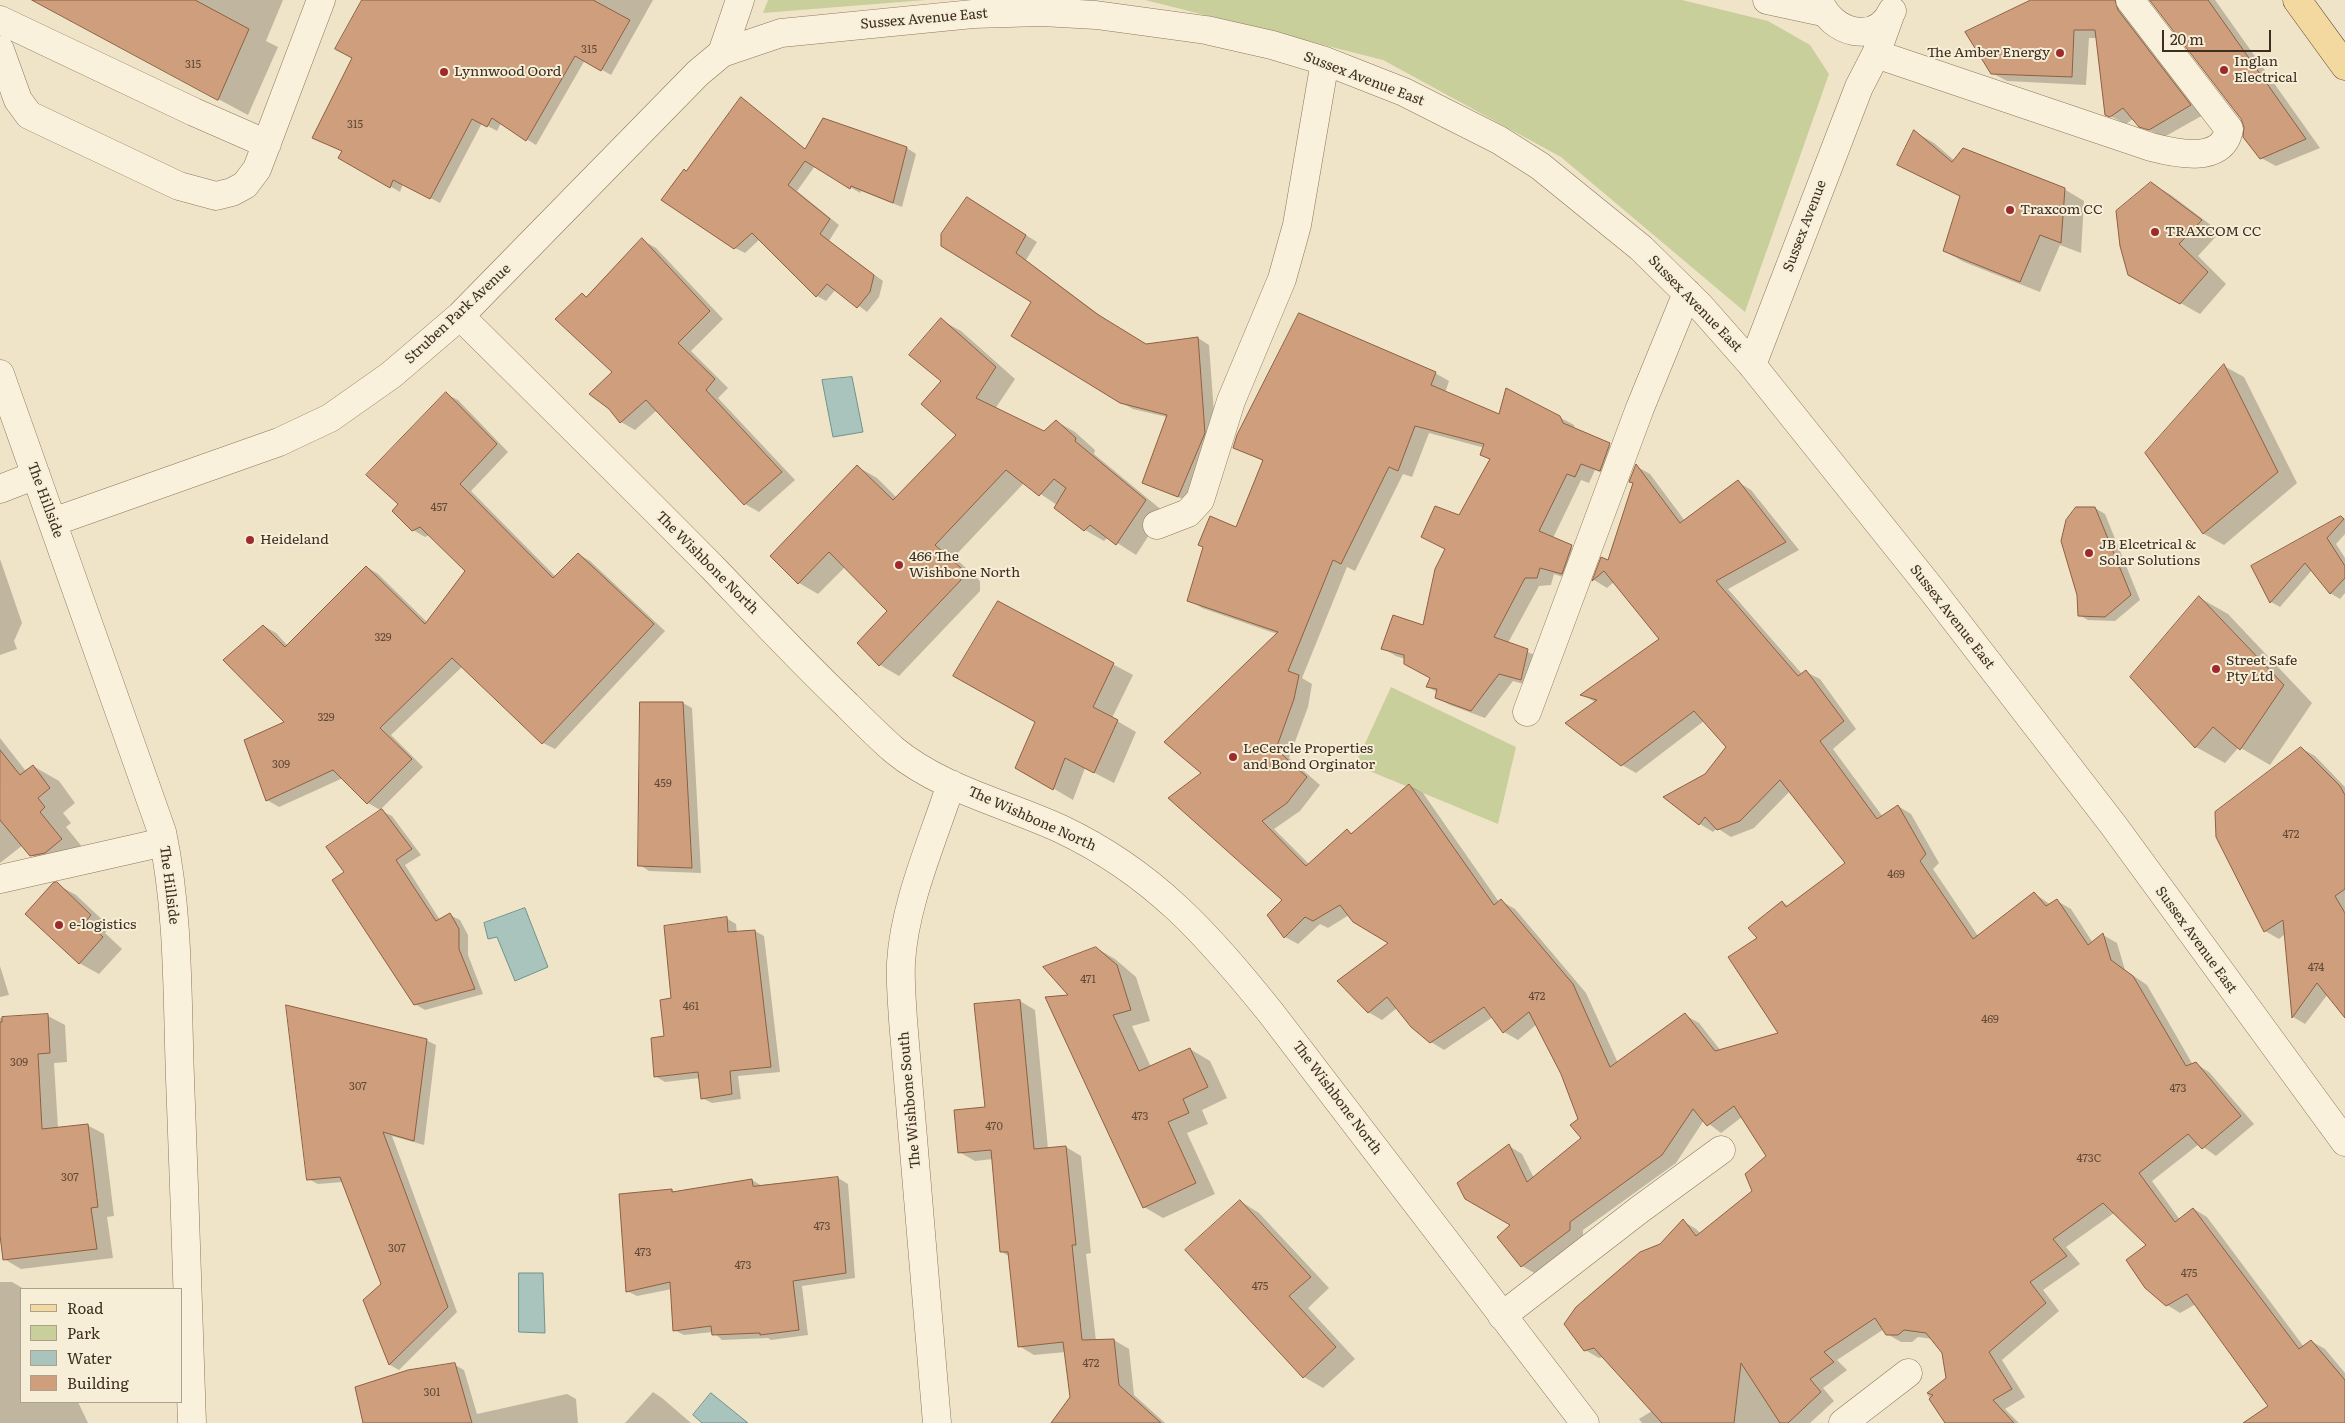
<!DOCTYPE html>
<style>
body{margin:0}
#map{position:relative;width:2345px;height:1423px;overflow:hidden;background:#f0e4c8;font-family:Literata,serif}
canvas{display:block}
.legend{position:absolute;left:20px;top:1288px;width:162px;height:115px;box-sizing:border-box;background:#f7eed8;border:1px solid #ada18e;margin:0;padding:6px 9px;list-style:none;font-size:15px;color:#3d2e20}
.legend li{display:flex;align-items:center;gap:10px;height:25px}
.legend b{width:25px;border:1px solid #ada18e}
.scale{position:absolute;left:2162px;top:30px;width:109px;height:22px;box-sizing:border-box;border:2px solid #3d2e20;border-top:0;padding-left:6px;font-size:15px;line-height:18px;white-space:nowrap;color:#3d2e20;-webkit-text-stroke:4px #f7eed8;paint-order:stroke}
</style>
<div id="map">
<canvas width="2345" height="1423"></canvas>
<ul class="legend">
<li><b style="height:6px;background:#f3d9a0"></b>Road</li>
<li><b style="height:14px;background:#c9cf9b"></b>Park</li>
<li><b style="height:14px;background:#a9c4bc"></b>Water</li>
<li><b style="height:14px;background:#cf9f7d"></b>Building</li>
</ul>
<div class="scale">20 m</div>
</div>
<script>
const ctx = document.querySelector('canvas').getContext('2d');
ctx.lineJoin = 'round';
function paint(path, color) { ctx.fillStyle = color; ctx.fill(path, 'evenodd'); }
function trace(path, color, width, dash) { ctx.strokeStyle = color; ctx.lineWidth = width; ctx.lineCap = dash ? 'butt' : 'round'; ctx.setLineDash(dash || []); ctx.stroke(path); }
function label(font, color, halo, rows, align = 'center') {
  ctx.font = font + ' Literata,serif'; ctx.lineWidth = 4; ctx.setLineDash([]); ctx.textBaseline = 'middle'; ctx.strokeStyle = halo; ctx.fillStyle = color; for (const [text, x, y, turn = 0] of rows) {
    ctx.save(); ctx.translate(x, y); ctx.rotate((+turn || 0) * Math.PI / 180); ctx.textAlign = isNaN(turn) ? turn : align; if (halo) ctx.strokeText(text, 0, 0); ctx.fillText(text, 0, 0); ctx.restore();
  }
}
paint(new Path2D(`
 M768,0h158l-163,13z
 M1145,0h537l86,21 42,24 19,29 -84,238 -184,-155 -178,-97z
 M1391,687l125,60 -18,77 -143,-59z`), '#c9cf9b');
const water = new Path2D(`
 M852,377l11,55 -30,5 -11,-57z
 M525,908l23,59 -33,14 -18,-44 -9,2 -4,-16z
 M519,1273h24l2,60 -26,-1z
 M711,1393l37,30h-46l-9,-8z`);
paint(water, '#a9c4bc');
trace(water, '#6f938a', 1);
paint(new Path2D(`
 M33,0h250l-17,41 12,6 -30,68z
 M363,0h290l-42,75 -26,-15 -49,85 -35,-22 -4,8 -15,-8 -42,80 -37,-19 -3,8 -60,-35 3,-5 -30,-15 40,-79z
 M2034,0h98l73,114 -41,23 -24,-11 -6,-8 -8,6 -20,-10 -9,-76h-8l-3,47 -79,-4 -15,-8z
 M2151,0h64l105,148 -44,18 -15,-8 -19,-39z
 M741,99l65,51 17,-31 84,29 9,6 -14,53 -41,-16 -1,2 -45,-27 -18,25 42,34 -10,16 54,40 -4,16 -12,15 -31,-23 -10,12 -9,-5 -57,-57 -15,14 -10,-5 -48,-76z
 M1915,132l19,11 21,18 109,28 20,12 -3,52 -21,-8 -20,47 -76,-30 -20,-11 17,-54 -63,-32z
 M2151,183l20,12 49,37 -22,24 28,28 -26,30 -71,-40z
 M978,205l59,37 -11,18 83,62 37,23 52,-7 11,7 7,95 -26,62 -47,-20 24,-65 -34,-8 -13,-7 -87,-100z
 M642,240l14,8 67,71 -32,32 37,37 -10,10 77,82 -36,32 -14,-8 -88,-94 -22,20 -14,-8 -11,-14 4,-36 -32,-78 5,3z
 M941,320l20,11 54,48 -20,30 49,23 12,-11 19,11 20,18 -1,4 70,58 -28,43 -28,-18 -4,4 -19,-11 -28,-25 -33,-22 -70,74 26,24v10l-81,85 -19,-11 -21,-22 30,-32 -44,-44 -27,27 -19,-11 59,-116 19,11 20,20 61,-63 -15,-54z
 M2224,366l20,11 53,106 -73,62 -20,-11 -57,-80z
 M1435,373l14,8 -4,12 55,23 59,1 15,8 1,4 48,23 -9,26 -19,-8 -6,13 -8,-3 -28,58 32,16 -10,27 -21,-7 -3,11 -12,1 -31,57 33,15 -7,29 -21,-6 -28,37 -35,-13 -13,-7 1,-5 -10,-6 4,-9 -27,-19 -9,-3 -14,-8 42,-21 36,-111 31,-56 -9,-5 3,-7 -56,-15 -17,44 -9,-3 -48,97 -8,-4 -45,111 10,6 -4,23 -19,51 31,27 -20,26 -26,18 36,36 38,-34 5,3 57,-48 13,7 76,109 2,-1 14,8 71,84 32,70 67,-48 14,8 22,28 59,-17 -21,-96 23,-36 7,4 58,-43 -57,-72 -36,37 -23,9 -14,-9 -4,4 -13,-8 -35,-26 40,-23 23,-28 -24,-26 -68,52 -14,-8 -27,-63 -12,-7 78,-55 -47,-58 -7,6 -13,-8 8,-21 7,3 26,-78 1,-18 14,8 35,47 53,-39 13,8 48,60 -71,39 74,85 4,-2 14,7 36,50 -23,20 50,68 15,-11 13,8 28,49 -6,6 45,67 56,-43 17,12 6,-4 14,8 22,34 10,-8 14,8 8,27 22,15 46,80 3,-1 13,8 45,52 -38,32 -17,-12 -47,37 28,39 14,-11 13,8 97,130 7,-6 14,8 20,24v50h-100l24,-17 -73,-102 -16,9 -13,-8 -19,-60 -34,-32 -48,34 14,17 -37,26 16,21 -57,49 23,37 -20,12 14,14h-73l-19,-29 21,-15 -4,-27 -11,-13 -15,-2 -6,5h-11l-14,-8 -3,-5 -47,31 10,10 -24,18 11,13 -24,22h-168l-3,-4 13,-8 -48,-54 -5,1 -14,-8 75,-105 23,-24 13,8 5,5 52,-43 14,-35 -25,-39 -21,16 -17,-13 -28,43 -93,67v8l-47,36 -14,-8 -10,-41 -3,-79 13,8 12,24 49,-40 -4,-18 -17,-46 -25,-50 -19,16 -14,-8 -11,-15 -49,33 -13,-8 -34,-34 -15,12 -14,-8 22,-69 -41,-28 -21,13 -8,-4 -22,20 -13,-7 -1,-37 -81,-127 74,-139 -75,-26 -13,-8 48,-72 26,-67 -29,-14z
 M446,394l12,6 50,52 -37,39 85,86 22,-23 12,7 75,70 -110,118 -12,-6 -80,-77 -72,69 32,32 -43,43 -12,-7 -25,-25 -64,29 -12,-7 19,-78 -22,-96 12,7 12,13 79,-79 11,7 49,48 40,-51 -38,-36 -4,2 -12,-7 -13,-26z
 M2095,508l10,6 35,86 -25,21 -27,-1 -9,-5z
 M2341,517l4,2v15l-9,10 9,14v35l-5,6 -10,-6 -18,-23 -32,37 -9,-5z
 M0,559l22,64 -8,18 3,8 -17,6z
 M2200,598l28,16 84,89 -42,62 -31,-18 -14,16 -29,-16z
 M999,603l134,72 -21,43 24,14 -22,51 -29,-15 -12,32 -56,-33 19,-45z
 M683,703l9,5 9,165 -52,-2 -9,-6z
 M0,738l25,32 8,-4 26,15 16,22 -12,10 8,10 -5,4 22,27 -31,16 -26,-15 -8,-10 -23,18z
 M2301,748l14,8 30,31v229l-17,-22 -23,30 -12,-7 -8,-83 -6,5 -14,-8z
 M382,811l10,5 29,39 -16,10 35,55 10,-5 10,5 8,15v20l15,39 -58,16 -10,-6 -69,-131z
 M56,884l20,11 34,32 -5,6 17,16 -23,25 -20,-11z
 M726,918l10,6 1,9 18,-2 9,5 16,136 -42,4 3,23 -29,4 -10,-5 -2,-20 -35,4 -10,-6 17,-77z
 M1096,948l19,11 21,18 14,44 -18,5 19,41 39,-18 20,12 17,37 -25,12 6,14 -21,9 28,61 -52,24 -19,-11 -73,-211z
 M0,966l9,29 -9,2z
 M1020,1001l15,9 13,139 18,-2 15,9 10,97 -5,1 10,87 18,-1 15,9 5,46 31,28h-113l19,-25 -5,-46 -32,3 -15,-9 -9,-89 -8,-5 -9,-93 -18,2 -16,-9 27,-44z
 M48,1016l17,9 2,37 -13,1 4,65 29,-3 17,9 10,82 -7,1 6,41 -92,11 -17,-10 -4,-32v-209z
 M426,1040l10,5 -12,100 -32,-9 65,176 -58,58 -9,-5 -26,-64 19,-17 -40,-102 -25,2 -10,-5z
 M838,1178l10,6 7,94 -53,8 6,49 -37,5 -3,-2 -46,2 -9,-8 -29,3 -10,-5 -2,-41 -35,7 -10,-5 45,-101 4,3 76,-13 10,6z
 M1240,1201l19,12 70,75 -21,20 47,51 -32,29 -19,-11z
 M0,1282h12l12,7h-3v113h57l10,21h-88z
 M455,1365l9,5 13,44 90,-20 9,5 2,24h-214z
 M653,1392l9,6 29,25h-66z`), '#0003');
const building = new Path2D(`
 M32,0h163l54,29 -31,71z
 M362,0h231l37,20 -29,51 -26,-15 -49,85 -34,-23 -5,9 -15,-8 -42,80 -37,-19 -3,8 -52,-30 4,-7 -30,-13 40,-80 -17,-9z
 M2031,0h84l3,10 73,95 -42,25 -10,-3 -16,-19 -13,9 -5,-2 -10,-85h-21l-2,47 -81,-3 -26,-42z
 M2150,0h58l98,139 -46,20 -17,-22 1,-10 -3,-8z
 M741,97l64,52 18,-31 84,29 -14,56 -42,-17 -1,3 -45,-28 -17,24 42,34 -10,15 54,41 -4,17 -13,16 -30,-24 -11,13 -64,-64 -18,16 -73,-49 23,-31 2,2z
 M1914,130l38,32 11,-14 102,40 -4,55 -21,-8 -20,47 -77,-31 17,-55 -63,-31z
 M2151,182l51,38 -23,24 29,28 -28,32 -52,-29 -8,-29 -4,-35z
 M967,197l59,38 -10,18 81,61 49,30 52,-7 7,96 -27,64 -36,-14 25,-68 -47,-12 -109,-67 20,-34 -90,-56v-12z
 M642,238l68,73 -32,32 37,36 -9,11 76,82 -38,33 -98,-105 -26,23 -11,-14 -20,-15 23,-22 -57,-53 27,-26 4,4z
 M1299,313l137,59 -5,13 68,29 7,-26 54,28 3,7 47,20 -10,28 -19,-7 -6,13 -8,-3 -28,57 33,14 -10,29 -22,-6 -3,10h-12l-31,59 34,12 -7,31 -22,-6 -28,37 -36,-13 2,-9 -11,-2 4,-9 -26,-14v-9l-23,-6 12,-34 30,10 12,-56 10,-20 -24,-12 14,-31 24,9 31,-56 -10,-4 4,-11 -69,-18 -17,45 -9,-4 -48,97 -8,-4 -45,111 11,4 -5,24 -18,50 31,28 -20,26 -25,18 44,45 41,-37 4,5 58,-50 85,121 7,-6 72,85 37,83 75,-54 30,38 63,-18 -50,-76 29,-19 -9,-10 34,-27 4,6 59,-44 -65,-83 -40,41 -23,9 -12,-13 -6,8 -36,-28 42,-23 21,-27 -32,-36 -73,55 -56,-43 32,-23 -17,-5 79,-56 -55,-68 -12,10 9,-24 7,3 25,-77 -4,-1 7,-18 44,59 58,-43 48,62 -70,39 82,95 8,-6 38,51 -24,20 57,78 21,-14 28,49 -6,7 53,78 61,-47 12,14 11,-7 31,46 15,-12 8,27 22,16 53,90 10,-4 45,54 -39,33 -14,-15 -49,39 36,49 18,-14 106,141 12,-9 34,40v43h-102l25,-17 -81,-112 -21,12 -21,-18 -19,-28 20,-15 -43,-42 -50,36 14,17 -37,26 16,21 -57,49 23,37 -19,11 21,23h-69l-16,-24 4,-4 -6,-2 19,-15 -4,-25 -16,-20 -22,-3 -6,5h-12l-11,-17 -51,34 10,10 -24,17 11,13 -33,31h-8l-39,-60 -7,60h-72l-68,-75 -10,3 -20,-27 12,-17 64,-55 20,-8 23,-25 13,17 56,-45 -7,-17 21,-18 -32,-50 -27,20 -14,-17 -31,46 -92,67v8l-49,37 -24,-30 13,-12 -45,-26 -8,-16 52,-39 18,38 54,-44 -11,-13 8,-6 -17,-45 -32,-62 -26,21 -19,-26 -54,36 -19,-16 -24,-30 -19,16 -31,-32 51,-38 -35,-21 -13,-17 -27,16 -8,-4 -21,21 -17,-23 15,-15 -114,-102 33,-25 -37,-31 114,-110 -91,-31 16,-54 -5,-2 12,-29 26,11 27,-67 -30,-12 4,-13z
 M941,318l55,49 -20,31 68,33 12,-11 20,18 -1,3 71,59 -30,45 -26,-20 -6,6 -30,-23 12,-20 -12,-9 -15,17 -33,-26 -71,75 26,23v12l-82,86 -22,-23 30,-32 -58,-59 -31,32 -28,-28 87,-91 36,35 63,-65 -35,-31 20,-23 -32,-26z
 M2224,364l54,108 -75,62 -58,-81z
 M446,392l51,52 -37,40 93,94 25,-25 76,71 -112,120 -90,-86 -72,70 32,31 -45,45 -34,-34 -67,31 -22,-61 40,-18 -61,-62 40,-35 22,22 81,-81 59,58 40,-53 -45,-44 -8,4 -20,-20 6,-7 -32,-29z
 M2076,507h19l36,88 -26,22 -27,-1 -1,-21 -16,-54 5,-21z
 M2341,516l3,3 -17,19 18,28v12l-15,16 -25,-31 -35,40 -19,-37z
 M2199,596l85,89 -44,65 -27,-23 -18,21 -65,-71z
 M998,601l116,62 -21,44 25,13 -24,53 -29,-15 -12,32 -38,-22 20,-46 -82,-46z
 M640,702h43l9,166 -54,-2z
 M2301,747l39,39 5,9v94l-10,7 10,17v105l-28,-35 -25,35 -9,-98 -19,12 -48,-95 -1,-25z
 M0,750l20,25 13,-10 17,23 -12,10 7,9 -5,5 22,27 -17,14 -15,3 -30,-36z
 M382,809l30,40 -16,11 40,61 14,-8 9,16v20l16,40 -61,16 -82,-125 12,-8 -18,-25z
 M57,882l34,33 -5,6 17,16 -24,27 -54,-50 28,-31z
 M727,917l1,15 27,-2 16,137 -41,4 2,23 -31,5 -3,-27 -44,5 -3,-39 13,-2 -4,-36 11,-2 -7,-72z
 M1096,947l21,18 14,45 -18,5 26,56 51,-23 18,39 -25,12 6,14 -21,9 28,61 -53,25 -98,-211 23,-2 -25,-28z
 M1020,1000l14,149 32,-3 10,99h-4l10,95 32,-1 5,46 42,38h-110l19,-26 -7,-55 -45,5 -10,-95h-8l-9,-102 -33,3 -4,-43 31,-3 -11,-103z
 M286,1005l141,34 -13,102 -31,-9 65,175 -59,58 -26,-65 18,-16 -41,-107 -33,3z
 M48,1014l2,39 -12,1 4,75 46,-5 10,83 -7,1 6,41 -94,11 -3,-25v-213h2v-5z
 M838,1177l8,96 -53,8 6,49 -39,5v-2l-48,2 -1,-9 -38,5 -3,-49 -44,10 -7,-98 53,-5v3l80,-13 1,7z
 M1240,1200l71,77 -22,19 47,51 -33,31 -118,-128z
 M455,1363l17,60h-109l-8,-36 53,-17z`);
paint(building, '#cf9f7d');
trace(building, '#8d5f41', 1);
const minor = new Path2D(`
 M1767,0l56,12
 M1819,0c11,33 57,46 73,11
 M0,20l194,92 73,32
 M0,50l18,50 11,15 150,71 37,10 16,-4 13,-7 12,-16 64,-169
 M722,53l18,-53
 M1876,54l275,93c23,6 72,18 78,-18l-99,-129
 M460,316c85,84 170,168 254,253 44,46 87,92 133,136 15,15 31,31 47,45 47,39 113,54 167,79 93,44 147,106 210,184l314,410
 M1752,365l107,-278 17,-33 14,-39
 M0,374l162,458c17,81 15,163 18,246 4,115 9,230 12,345
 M0,489l36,-14
 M53,522l226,-80 51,-24 61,-43 69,-59 238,-243 24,-20 59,-20 192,-19 69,-2 54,3 110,15 66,15 53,16 79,31 95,48 41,26 101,82 59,58 52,59 180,225 182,236 231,316
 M1157,525l31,-12 12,-13 31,-99 51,-122 15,-54 28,-164
 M1527,712l113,-304 47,-115
 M0,879l164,-37
 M1502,1316l137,-106 82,-60
 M937,1423l-34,-403c-1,-19 -3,-38 -2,-57 3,-59 32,-123 50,-179
 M1843,1423l65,-50`);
const major = new Path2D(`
 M2297,0l48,66`);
trace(minor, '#8d765c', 29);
trace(major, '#5b4430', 29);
trace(minor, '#faf1dc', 28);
trace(major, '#f3d9a0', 28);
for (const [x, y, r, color] of [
 [2060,53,5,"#9e2a2b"],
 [2224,70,5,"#9e2a2b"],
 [444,72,5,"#9e2a2b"],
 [2010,210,5,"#9e2a2b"],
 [2155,232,5,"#9e2a2b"],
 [250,540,5,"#9e2a2b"],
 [2089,553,5,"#9e2a2b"],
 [899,565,5,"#9e2a2b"],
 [2216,669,5,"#9e2a2b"],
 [1233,757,5,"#9e2a2b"],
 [59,925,5,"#9e2a2b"]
]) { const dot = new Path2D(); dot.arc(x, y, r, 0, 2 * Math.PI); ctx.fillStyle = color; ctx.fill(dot); trace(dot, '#f7eed8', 2); }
label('11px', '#624a37', null, [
 ["315",589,50],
 ["315",193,65],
 ["315",355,125],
 ["457",439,508],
 ["329",383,638],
 ["329",326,718],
 ["309",281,765],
 ["459",663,784],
 ["472",2291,835],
 ["469",1896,875],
 ["474",2316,968],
 ["471",1088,980],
 ["472",1537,997],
 ["461",691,1007],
 ["469",1990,1020],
 ["309",19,1063],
 ["307",358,1087],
 ["473",2178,1089],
 ["473",1140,1117],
 ["470",994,1127],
 ["473C",2089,1159],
 ["307",70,1178],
 ["473",822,1227],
 ["307",397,1249],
 ["473",643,1253],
 ["473",743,1266],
 ["475",2189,1274],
 ["475",1260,1287],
 ["472",1091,1364],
 ["301",432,1393]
]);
label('14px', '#3d2e20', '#f7eed8', [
 ["Sussex Avenue East",924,19,-5],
 ["Sussex Avenue East",1364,79,21],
 ["Sussex Avenue",1805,226,-69],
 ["Sussex Avenue East",1695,304,46],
 ["Struben Park Avenue",458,314,-43],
 ["The Hillside",45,500,70],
 ["The Wishbone North",707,563,45],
 ["Sussex Avenue East",1952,617,52],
 ["The Wishbone North",1032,819,24],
 ["The Hillside",169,885,83],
 ["Sussex Avenue East",2196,940,54],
 ["The Wishbone North",1337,1098,53],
 ["The Wishbone South",910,1100,-95]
]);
label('14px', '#3d2e20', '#f7eed8', [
 ["The Amber Energy",2050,53,"right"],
 ["Inglan",2234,62],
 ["Electrical",2234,78],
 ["Lynnwood Oord",454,72],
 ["Traxcom CC",2020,210],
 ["TRAXCOM CC",2165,232],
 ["Heideland",260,540],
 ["JB Elcetrical &",2099,545],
 ["Solar Solutions",2099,561],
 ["466 The",909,557],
 ["Wishbone North",909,573],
 ["Street Safe",2226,661],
 ["Pty Ltd",2226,677],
 ["LeCercle Properties",1243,749],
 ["and Bond Orginator",1243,765],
 ["e-logistics",69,925]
], 'left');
</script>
